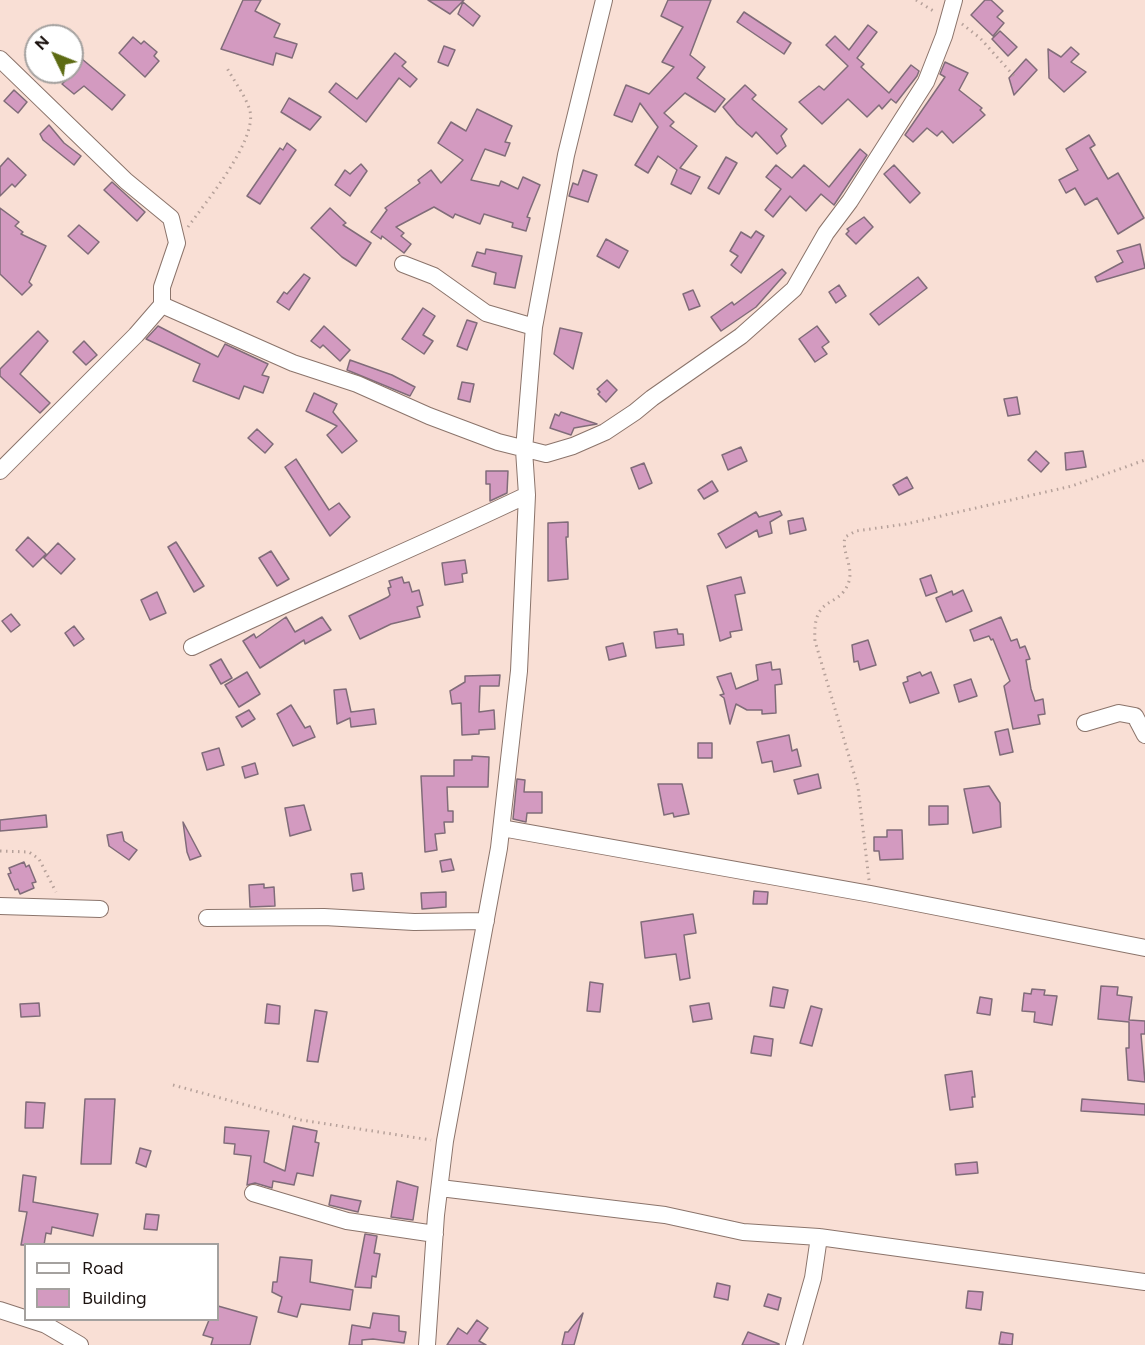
<!DOCTYPE html>
<style>
body{margin:0}
#map{position:relative;width:1145px;height:1345px;overflow:hidden;background:#f9dfd5;font-family:Figtree,sans-serif}
canvas{display:block}
.legend{position:absolute;left:24px;top:1243px;width:195px;height:78px;box-sizing:border-box;background:#fff;border:2px solid #a4a19f;margin:0;padding:8px 10px;list-style:none;font-size:18px;color:#1c1310}
.legend li{display:flex;align-items:center;gap:12px;height:30px}
.legend b{width:30px;border:2px solid #a4a19f}
.north{position:absolute;left:24px;top:24px;width:60px;height:60px;box-sizing:border-box;background:#fff;border:2px solid #a4a19f;border-radius:50%;rotate:313deg;font-size:16px;font-weight:700;line-height:24px;text-align:center;color:#1c1310}
.north::after{content:'';display:block;margin:auto;width:21px;height:27px;background:#5d6b13;clip-path:polygon(50% 0,100% 100%,50% 72%,0 100%)}
</style>
<div id="map">
<canvas width="1145" height="1345"></canvas>
<ul class="legend">
<li><b style="height:8px;background:#fff"></b>Road</li>
<li><b style="height:16px;background:#d39ac0"></b>Building</li>
</ul>
<div class="north">N</div>
</div>
<script>
const ctx = document.querySelector('canvas').getContext('2d');
ctx.lineJoin = 'round';
function paint(path, color) { ctx.fillStyle = color; ctx.fill(path, 'evenodd'); }
function trace(path, color, width, dash) { ctx.strokeStyle = color; ctx.lineWidth = width; ctx.lineCap = dash ? 'butt' : 'round'; ctx.setLineDash(dash || []); ctx.stroke(path); }
const building = new Path2D(`
 M243,0h18l-6,11 25,13 -6,13 23,7 -5,14 -16,-5 -3,12 -52,-16z
 M428,0h36l-14,14z
 M668,0h43l-21,55 15,12 -8,11 28,21 -10,13 -30,-19 -21,20 10,9 -4,4 27,20 -17,22 20,9 -9,17 -20,-10 6,-14 -19,-14 -10,17 -13,-8 23,-38 -18,-24 -8,19 -18,-7 12,-30 23,9 25,-27 -12,-5 21,-35 -22,-11z
 M985,0h6l12,11 -6,6 7,6 -11,13 -22,-21z
 M463,2l17,14 -7,10 -15,-12z
 M744,12l47,31 -7,11 -47,-32z
 M868,25l9,7 -20,26 7,6 -3,3 28,26 22,-28 8,6 -2,5 -21,27 -5,-4 -9,10 -3,-4 -12,12 -19,-18 -26,25 -23,-22 20,-16 5,4 24,-24 -22,-21 9,-9 14,14z
 M1000,31l17,16 -9,9 -16,-17z
 M133,37l8,7 3,-3 13,11 -3,4 5,5 -14,16 -26,-24z
 M444,46l11,4 -7,16 -10,-4z
 M1071,47l8,7 -8,8 15,10 -22,20 -15,-14 -1,-29 13,8z
 M395,53l11,9 -4,4 15,13 -7,8 -11,-9 -33,44 -37,-30 7,-9 21,16z
 M82,59l43,36 -13,15 -28,-24 -10,8 -12,-10 4,-4 -9,-8h15z
 M1026,59l11,11 -23,25 -5,-17z
 M945,62l23,11 -9,17 23,18 -2,2 5,5 -32,28 -11,-12 -5,5 -10,-8 -14,14 -8,-7 40,-58 -5,-3z
 M745,85l11,10 -4,4 35,30 -6,7 5,10 -9,8 -21,-22 -4,5 -15,-13 -14,-17z
 M14,90l13,12 -9,11 -14,-12z
 M289,98l32,19 -11,13 -29,-18z
 M477,109l35,17 -7,16 5,1 -5,13 -20,-7 -14,31 28,6 2,-5 17,8 5,-12 17,8 -13,32 3,1 -4,13 -14,-4 1,-4 -29,-9 -4,10 -25,-10 -2,4 -19,-11 -38,20 8,6 -3,3 10,8 -7,9 -22,-17 -1,3 -10,-7 16,-22 -2,-2 35,-25 -2,-3 13,-10 10,13 22,-23 -25,-17 13,-21 15,9z
 M49,125l15,18 17,13 -7,9 -31,-25 -3,-6z
 M1089,135l6,10 -5,3 18,31 10,-6 26,45 -26,16 -21,-36 -12,7 -10,-17 -9,5 -7,-13 19,-10 -12,-21z
 M287,143l9,7 -36,54 -13,-8 33,-48 3,2z
 M860,149l7,6 -33,50 -13,-11 -15,17 -16,-15 -17,21 -8,-7 16,-21 -15,-12 10,-12 16,13 12,-13 25,22z
 M726,157l11,6 -18,31 -11,-6z
 M8,158l18,17 -11,12 -3,-3 -12,12v-29z
 M361,164l6,7 -17,25 -15,-11 10,-15 5,4z
 M894,165l26,28 -10,10 -26,-29z
 M583,170l14,5 -9,27 -19,-6 4,-13 5,2z
 M112,182l33,30 -8,9 -33,-31z
 M0,208l19,14 -4,4 8,6 -2,2 25,12 -17,36 3,3 -10,10 -22,-21z
 M330,208l16,15 -3,2 28,18 -15,23 -14,-9 -31,-29z
 M864,217l9,10 -17,17 -10,-10 3,-3 -2,-2z
 M79,225l20,17 -11,12 -20,-18z
 M756,231l8,5 -23,37 -10,-8 7,-9 -8,-5 11,-19 10,6z
 M606,239l22,12 -9,17 -22,-12z
 M1140,244l5,24 -48,14 -2,-5 28,-15 -6,-11z
 M486,249l36,7 -7,32 -21,-4 2,-11 -24,-7 5,-14 8,2z
 M782,269l4,4 -30,34 -35,24 -10,-14 21,-15 2,3z
 M304,274l6,4 -21,32 -12,-8 7,-10 3,2z
 M918,277l9,11 -48,37 -9,-11z
 M839,285l7,11 -10,7 -7,-11z
 M693,290l7,16 -11,4 -6,-16z
 M423,308l12,8 -12,19 10,6 -9,13 -22,-15z
 M467,320l10,3 -10,27 -10,-4z
 M158,326l60,31 7,-13 43,20 -6,11 7,2 -6,16 -19,-7 -5,13 -46,-18 7,-17 -54,-25z
 M324,326l26,24 -10,11 -17,-16 -3,3 -9,-7z
 M817,326l12,16 -7,5 5,7 -12,8 -16,-23z
 M560,328l22,5 -9,36 -19,-15z
 M38,331l10,10 -28,33 30,29 -10,10 -40,-37v-7z
 M84,341l13,14 -11,10 -13,-13z
 M350,360l42,15 23,12 -5,9 -63,-26z
 M607,380l10,10 -11,12 -8,-8 2,-2 -3,-3z
 M462,382l12,2 -4,18 -12,-3z
 M314,393l23,11 -4,8 24,29 -15,12 -15,-18 10,-9 -31,-15z
 M1017,397l3,17 -12,2 -4,-17z
 M561,412l36,12 -23,4 -3,7 -21,-7 5,-14 4,2z
 M257,429l16,15 -8,9 -17,-15z
 M741,447l6,14 -19,9 -6,-15z
 M1036,451l13,12 -8,9 -13,-12z
 M1083,451l3,16 -20,3 -1,-17z
 M296,459l33,51 10,-7 11,14 -20,19 -45,-69z
 M644,463l8,20 -13,6 -8,-21z
 M486,471h22l-1,22 -17,8v-17h-4z
 M907,477l6,11 -14,7 -6,-10z
 M712,481l6,10 -14,8 -6,-9z
 M780,511l2,4 -12,7 2,11 -13,4 -2,-7 -31,18 -8,-14 38,-22 3,5z
 M803,518l3,12 -16,4 -2,-13z
 M568,522v15h-2l2,42 -20,2v-58z
 M28,537l18,17 -13,13 -17,-17z
 M176,542l28,44 -10,6 -26,-45z
 M58,543l17,16 -14,15 -17,-16z
 M271,551l18,28 -12,7 -18,-28z
 M465,560l2,13 -5,1 1,8 -18,3 -3,-22z
 M931,575l6,17 -11,4 -6,-17z
 M402,577l2,6 5,-1 3,10 7,-2 4,15 -6,2 3,10 -29,7 -31,15 -11,-23 39,-19 2,-2 -2,-7 3,-1 -2,-6z
 M741,577l4,16 -10,2 7,35 -12,2 1,5 -11,4 -13,-55z
 M963,590l9,21 -26,11 -10,-24 16,-7 1,4z
 M157,592l9,21 -16,7 -9,-20z
 M11,614l9,11 -9,7 -9,-11z
 M286,617l9,15 27,-15 9,13 -26,14 -1,-4 -44,28 -17,-27 11,-7 2,4z
 M1001,617l10,24 6,-2 3,9 5,-2 5,13 -4,1 5,29 4,12 8,-2 2,15 -7,1 2,9 -27,5 -9,-43 6,-5 -17,-42 -2,1 -2,-4 -15,5 -4,-11z
 M74,626l10,13 -10,7 -9,-13z
 M677,629l1,5h5l1,11 -28,3 -2,-16z
 M868,640l8,25 -16,5 -2,-9 -4,1 -2,-17z
 M623,643l3,13 -17,4 -3,-13z
 M221,659l11,19 -11,6 -11,-19z
 M771,662l1,8 8,-1 2,15 -7,1 1,28 -14,1v-4h-15l-11,-6 -6,20 -6,-26 -4,-3 4,-1 -7,-17 14,-4 5,16 22,-9 -2,-15z
 M247,672l13,22 -21,13 -14,-22z
 M920,672l2,4 9,-4 8,21 -29,10 -7,-20 5,-2 -1,-4z
 M500,675l-1,11h-19l-1,26 15,-2 1,19 -16,1v4l-17,1 -1,-32 -9,1 -2,-13 15,-9v-6z
 M971,679l6,17 -18,6 -5,-17z
 M346,689l5,23 23,-3 2,15 -25,3 -1,-9 -13,6 -3,-34z
 M291,705l14,23 5,-2 5,11 -22,9 -16,-32z
 M249,710l6,9 -13,8 -6,-10z
 M1008,729l5,23 -13,3 -5,-23z
 M789,735l3,16 5,-2 4,17 -27,6 -2,-11 -10,2 -5,-21z
 M698,743h14v15h-14z
 M219,748l5,17 -17,5 -5,-17z
 M472,756l17,1 -1,30h-41l1,24h5v11h-9l1,11 -10,1 2,16 -12,2 -4,-76h33v-16h18z
 M255,763l3,11 -13,4 -3,-11z
 M818,774l3,14 -23,6 -4,-14z
 M517,779l8,1 -1,12h18v21h-15l-1,9 -13,-3z
 M658,784h24l7,30 -15,3 -1,-4 -9,2z
 M989,786l11,17 1,24 -28,6 -9,-44z
 M304,805l7,25 -21,6 -5,-28z
 M929,806h19v18l-19,1z
 M46,815l1,12 -47,4v-11z
 M183,822l18,34 -11,4 -3,-8z
 M887,830h15l1,29 -23,1 -1,-9h-5v-14h13z
 M122,832l2,9 13,9 -8,10 -20,-14 -2,-11z
 M451,859l3,11 -12,2 -2,-11z
 M24,862l2,5 3,-2 7,17 -4,1 2,5 -14,6 -2,-5 -3,1 -7,-16 3,-1 -2,-5z
 M362,873l2,16 -11,2 -2,-17z
 M264,884v4l10,-1 1,19 -25,1 -1,-22z
 M754,891l14,1 -1,12h-14z
 M446,892v15l-24,2 -1,-16z
 M693,914l3,19 -12,2 6,43 -10,2 -4,-26 -31,4 -4,-36z
 M590,982l13,2 -3,28 -13,-1z
 M1101,986l17,1 -1,8 15,2 -3,23 16,1v13h-4l4,48 -17,-2 -2,-32h3v-26l-31,-3z
 M773,987l15,3 -4,18 -14,-2z
 M1032,989l13,1 -1,5 13,1 -5,29 -18,-3 1,-10 -13,-1 2,-18 7,1z
 M980,997l12,2 -2,16 -13,-2z
 M39,1003l1,13 -19,1 -1,-13z
 M709,1003l3,16 -19,3 -3,-16z
 M267,1004l13,2 -1,18 -14,-1z
 M811,1006l11,3 -10,37 -12,-3z
 M315,1010l12,2 -9,50 -11,-1z
 M754,1036l19,3 -2,17 -20,-3z
 M972,1071l3,26h-3l1,10 -23,3 -5,-35z
 M85,1099h30l-4,65h-30z
 M1082,1099l63,5v11l-64,-4z
 M26,1102l19,1 -2,25h-18z
 M293,1126l24,5 -2,11 4,1 -6,33 -16,-3 -3,12 -21,-4 -1,7 -17,-5 -8,2 4,-29 -17,-2 1,-10 -11,-1 1,-16 44,4 -5,31 21,9z
 M140,1148l11,3 -5,16 -10,-4z
 M977,1162l1,11 -22,2 -1,-11z
 M23,1175l13,2 -3,25 65,12 -5,22 -41,-9 -1,7 -5,-1 -2,12h-23l6,-33 -8,-1z
 M397,1181l21,6 -5,33 -22,-3z
 M331,1195l30,6 -3,11 -29,-7z
 M146,1214l13,1 -2,15 -13,-1z
 M365,1234l12,2 -3,17 6,1 -4,23 -4,-1 -1,12 -16,-1z
 M280,1257l32,3 -2,22 43,8 -3,20 -49,-6 -4,13 -19,-5 4,-15 -10,-5 1,-10h4z
 M717,1283l13,3 -2,14 -14,-3z
 M968,1291l15,1 -2,18 -15,-2z
 M768,1294l13,4 -3,12 -14,-4z
 M218,1306l39,11 -7,28h-39l2,-7 -10,-3 6,-15h9z
 M373,1313l26,3v15l7,1 -2,11 -31,-4 -11,1v5h-13l3,-20 18,3z
 M583,1313l-9,32h-12l3,-13h3z
 M477,1320l11,8 -9,13 7,4h-39l11,-17 9,6z
 M748,1332l31,12v1h-37z
 M1001,1332l12,2 -1,11 -13,-1z`);
paint(building, '#d39ac0');
trace(building, '#806c79', 1.5);
const minor = new Path2D(`
 M0,59l126,122 45,37 6,25 -15,44v18l131,58 64,21 72,32 69,26 48,12 27,-8 32,-14 30,-20 17,-14 89,-62 53,-47 32,-56 24,-32 76,-119 18,-46 10,-36
 M403,264l31,12 52,37 48,14
 M0,471l136,-136 26,-30
 M192,647c111,-52 224,-99 335,-152
 M1085,723l34,-10 16,3 10,19
 M502,828l369,66 274,54
 M0,906l100,3
 M207,918l117,-1 90,5 72,-1
 M440,1188l225,27 78,17 76,5 326,45
 M253,1193l94,28 88,13
 M0,1310l46,15 34,20
 M427,1345l9,-130 9,-74 54,-293 20,-177 8,-176 -3,-45 10,-123 32,-172 38,-155
 M794,1345l19,-67 6,-41`);
trace(minor, '#8b746b', 18);
trace(new Path2D(`
 M916,0l19,12
 M962,24l18,14 34,38
 M188,227c17,-24 69,-86 62,-116 -4,-15 -17,-31 -24,-45
 M0,851l29,1 10,7 17,33
 M869,880l-11,-93 -43,-146c-3,-47 23,-32 33,-57 7,-16 -7,-32 -3,-47l11,-6 50,-7 166,-38 73,-26
 M173,1085l128,35 130,20`), '#b6a19a', 3, [1.5, 4.5]);
trace(minor, '#fff', 16);
</script>
